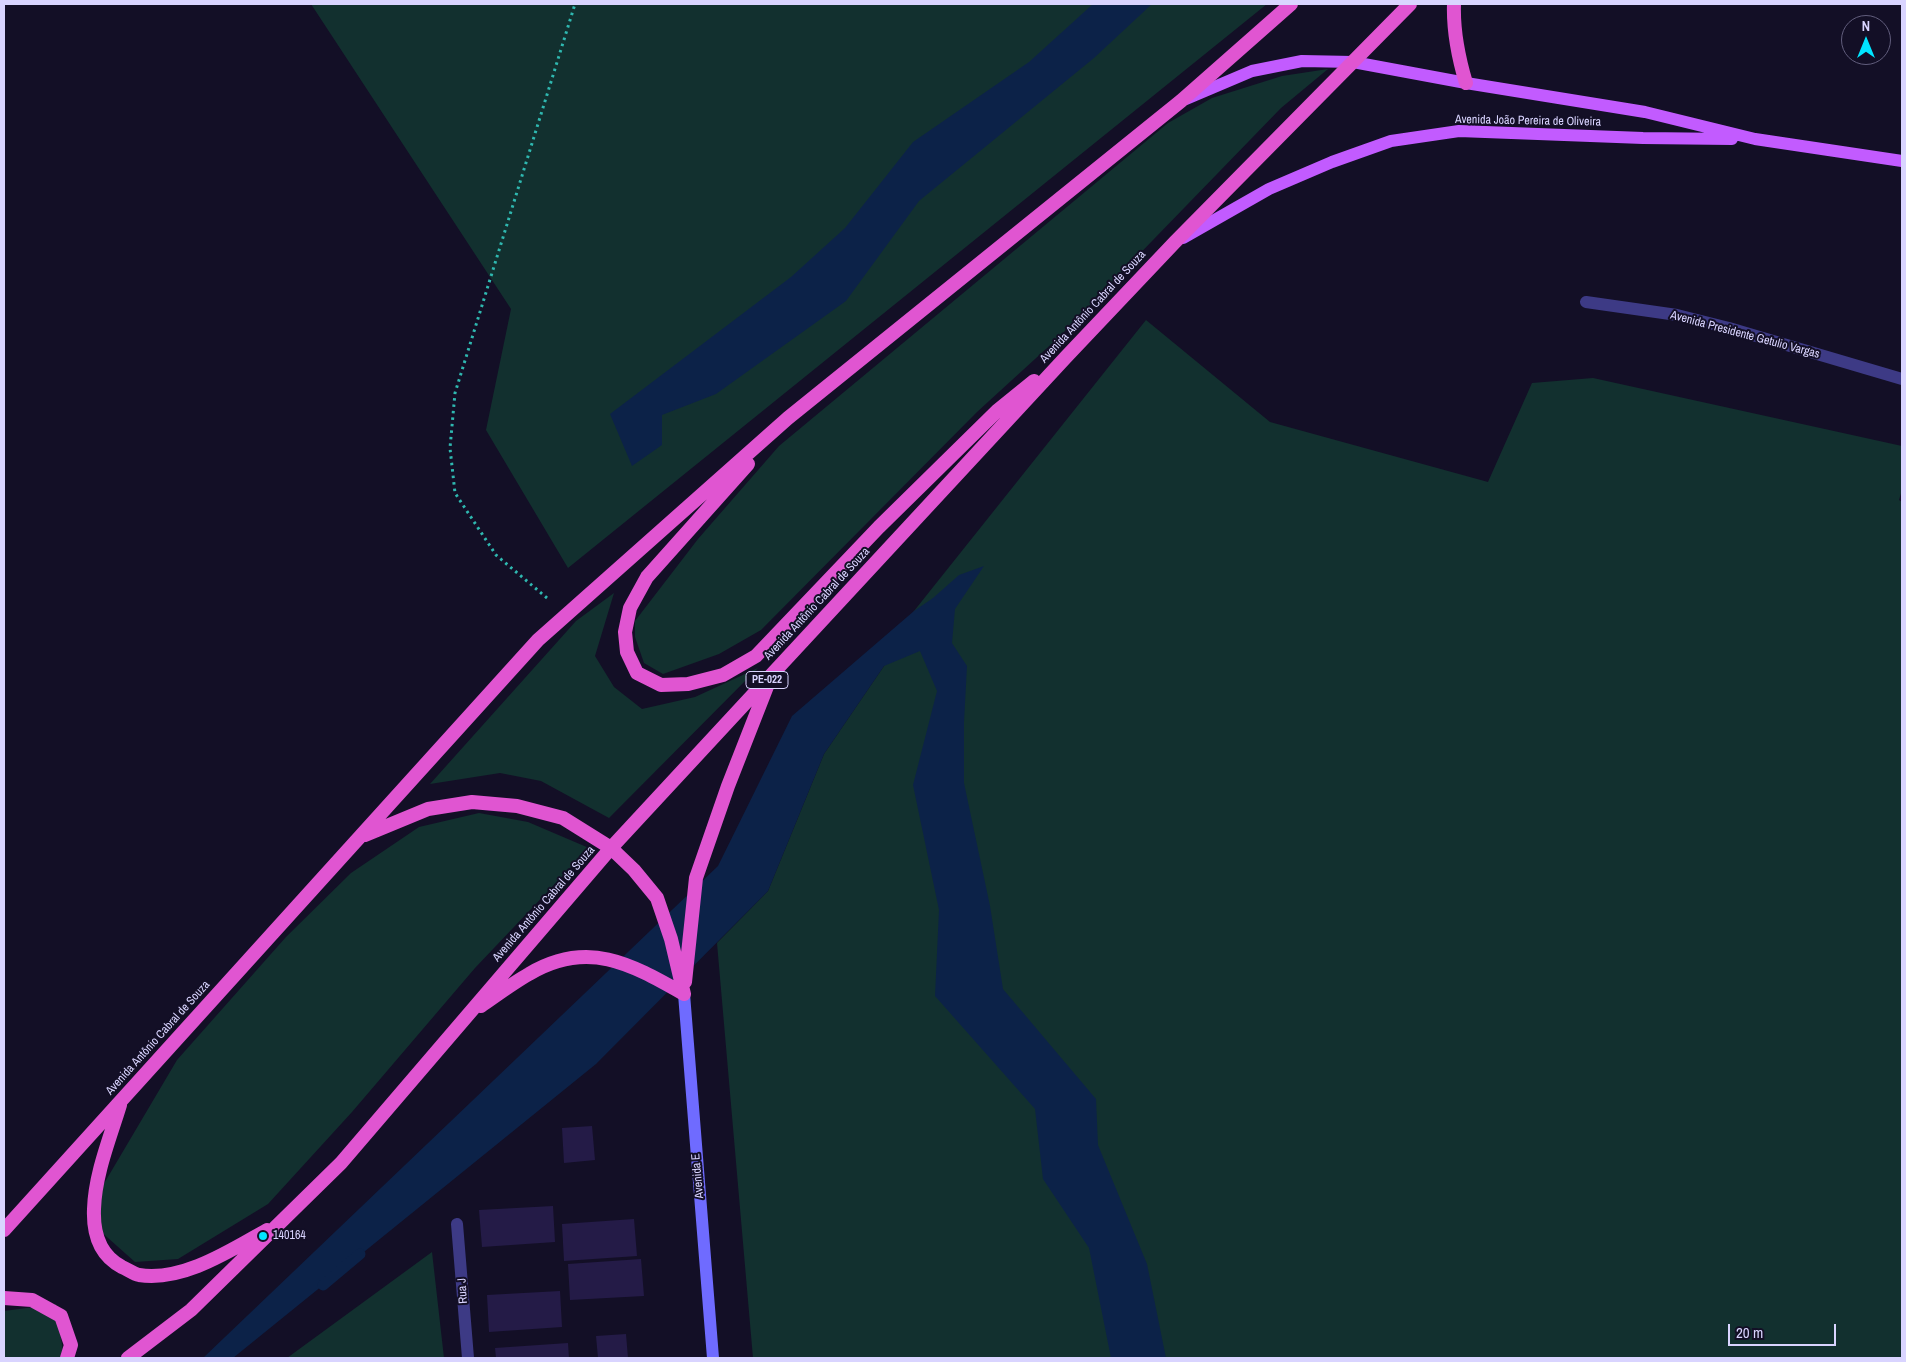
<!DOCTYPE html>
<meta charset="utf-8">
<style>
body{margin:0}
#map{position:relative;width:1906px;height:1362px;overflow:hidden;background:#130f26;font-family:"Archivo Narrow",sans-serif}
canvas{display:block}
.frame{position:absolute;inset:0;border:5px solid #d9d4ff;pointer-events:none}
.north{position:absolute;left:1841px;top:15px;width:50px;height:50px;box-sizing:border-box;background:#130f26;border:1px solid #625e7d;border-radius:50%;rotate:0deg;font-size:14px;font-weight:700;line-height:20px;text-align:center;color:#d9d4ff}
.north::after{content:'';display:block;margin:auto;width:18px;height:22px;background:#00e5ff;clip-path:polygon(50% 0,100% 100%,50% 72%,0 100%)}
.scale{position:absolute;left:1728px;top:1324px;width:108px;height:22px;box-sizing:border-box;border:2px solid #d9d4ff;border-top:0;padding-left:6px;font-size:15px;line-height:18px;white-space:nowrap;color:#d9d4ff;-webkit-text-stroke:4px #130f26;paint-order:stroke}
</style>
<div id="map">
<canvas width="1906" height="1362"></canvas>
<div class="frame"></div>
<div class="north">N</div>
<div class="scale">20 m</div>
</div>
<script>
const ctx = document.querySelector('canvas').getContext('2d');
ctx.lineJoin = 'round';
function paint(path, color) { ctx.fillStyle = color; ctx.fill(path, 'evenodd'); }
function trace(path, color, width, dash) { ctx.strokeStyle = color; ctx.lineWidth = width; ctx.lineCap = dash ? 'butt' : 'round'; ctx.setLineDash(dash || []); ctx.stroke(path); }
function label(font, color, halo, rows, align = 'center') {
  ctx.font = font + ' "Archivo Narrow",sans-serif'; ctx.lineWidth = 4; ctx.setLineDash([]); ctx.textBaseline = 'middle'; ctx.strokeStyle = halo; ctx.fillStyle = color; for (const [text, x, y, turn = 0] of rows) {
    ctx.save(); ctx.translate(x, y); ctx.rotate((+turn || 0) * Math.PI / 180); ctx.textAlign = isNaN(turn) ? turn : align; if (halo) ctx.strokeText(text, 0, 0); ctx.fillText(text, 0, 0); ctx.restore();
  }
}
paint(new Path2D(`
 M311,4h956l-699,564 -82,-138 25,-121z
 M1328,69l-47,39 -223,230 -81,74 -216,218 -42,24 -56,20 -19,-11 -9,-26v-16l63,-82 81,-93 389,-323 44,-25 70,-22z
 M1146,320l124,102 218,60 44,-99 61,-5 309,68v44l-3,10 3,2v856h-1149l-36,-415 51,-52 56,-137 60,-88 30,-55z
 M614,593l-19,63 19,31 28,22 53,-12 63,-29 -149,150 -68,-37 -41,-8 -70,11 146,-163z
 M479,813l49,9 61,26 -114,120 -123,144 -84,92 -90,55 -43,3 -36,-32v-38l78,-132 109,-123 65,-64 68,-46z
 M432,1252l12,106h-157z
 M56,1304l8,54h-60v-47z`), '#12302f');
paint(new Path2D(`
 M1093,4h59l-58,54 -175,143 -73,100 -130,93 -54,21v30l-30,21 -22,-52 181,-137 54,-49 68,-86 116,-80z
 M984,566l-29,43 -3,34 15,23 -3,56v61l26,123 13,83 93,110 2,46 49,119 19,94h-55l-22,-110 -46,-69 -8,-70 -100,-113 4,-86 -26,-125 24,-94 -17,-40 -36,15 -60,88 -56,137 -172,173 -363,294h-30l515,-492 74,-150 122,-105 19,-13 26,-23z`), '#0c2248');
trace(new Path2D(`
 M323,1285l37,-31`), '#0c2248', 11);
paint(new Path2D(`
 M592,1126l3,34 -31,3 -2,-35z
 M553,1206l2,36 -73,5 -3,-37z
 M634,1219l3,37 -73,5 -2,-37z
 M641,1259l3,37 -74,4 -2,-36z
 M560,1291l2,36 -73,5 -2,-37z
 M626,1334l2,24h-30l-2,-22z
 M568,1343l1,15h-73l-1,-10z`), '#241b47');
trace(new Path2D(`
 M547,598l-51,-43 -41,-62 -5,-45 5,-55 120,-389`), '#2fb8b0', 3, [2.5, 4]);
trace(new Path2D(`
 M1586,302l91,13 52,13 173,51
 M457,1224l11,134`), '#3d3a85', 12);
trace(new Path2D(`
 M684,994l29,364`), '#6f6bff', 12);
trace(new Path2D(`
 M1186,99l66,-28 50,-10 51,1 113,21 179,29 110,27 147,22
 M1183,238l86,-49 63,-27 59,-21 68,-10 184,7 89,1`), '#c25bff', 12);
trace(new Path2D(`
 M1454,4c-1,28 4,52 12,79
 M748,464l-101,113 -17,31 -5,24 2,20 10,21 24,12 27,-1 35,-9 33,-19 123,-129 118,-116 37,-30
 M365,835l63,-26 44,-7 45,4 46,12 48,30 23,22 23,28 14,41 13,55
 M685,982l11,-104 32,-92 40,-102
 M481,1006c16,-11 32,-23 48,-32 59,-35 102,-10 155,20
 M120,1105c-10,33 -25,69 -26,104 -1,24 5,46 28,58 5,2 12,7 17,8 44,7 92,-25 128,-45
 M4,1230l534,-590 250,-222 393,-317 110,-97
 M4,1298l28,2 29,16 10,29 -4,13
 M128,1358l63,-48 150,-147 270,-315 455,-491 109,-115 235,-238`), '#e055d1', 14);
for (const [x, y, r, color] of [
 [263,1236,5,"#00e5ff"]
]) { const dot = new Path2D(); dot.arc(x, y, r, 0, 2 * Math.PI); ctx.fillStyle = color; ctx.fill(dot); trace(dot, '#130f26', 2); }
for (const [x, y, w] of [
 [767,680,42]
]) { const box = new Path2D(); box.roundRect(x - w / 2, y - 8.5, w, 17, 4); ctx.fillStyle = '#130f26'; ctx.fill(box); trace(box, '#d9d4ff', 1); }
label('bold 11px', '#d9d4ff', null, [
 ["PE-022",767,680]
]);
label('12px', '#d9d4ff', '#130f26', [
 ["Avenida João Pereira de Oliveira",1528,121,1],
 ["Avenida Antônio Cabral de Souza",1093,307,-47],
 ["Avenida Presidente Getulio Vargas",1745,335,15],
 ["Avenida Antônio Cabral de Souza",817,604,-47],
 ["Avenida Antônio Cabral de Souza",544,904,-49],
 ["Avenida Antônio Cabral de Souza",158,1038,-48],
 ["Avenida E",698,1176,-95],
 ["Rua J",463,1291,-94]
]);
label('12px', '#d9d4ff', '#130f26', [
 ["140164",273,1236]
], 'left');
</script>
